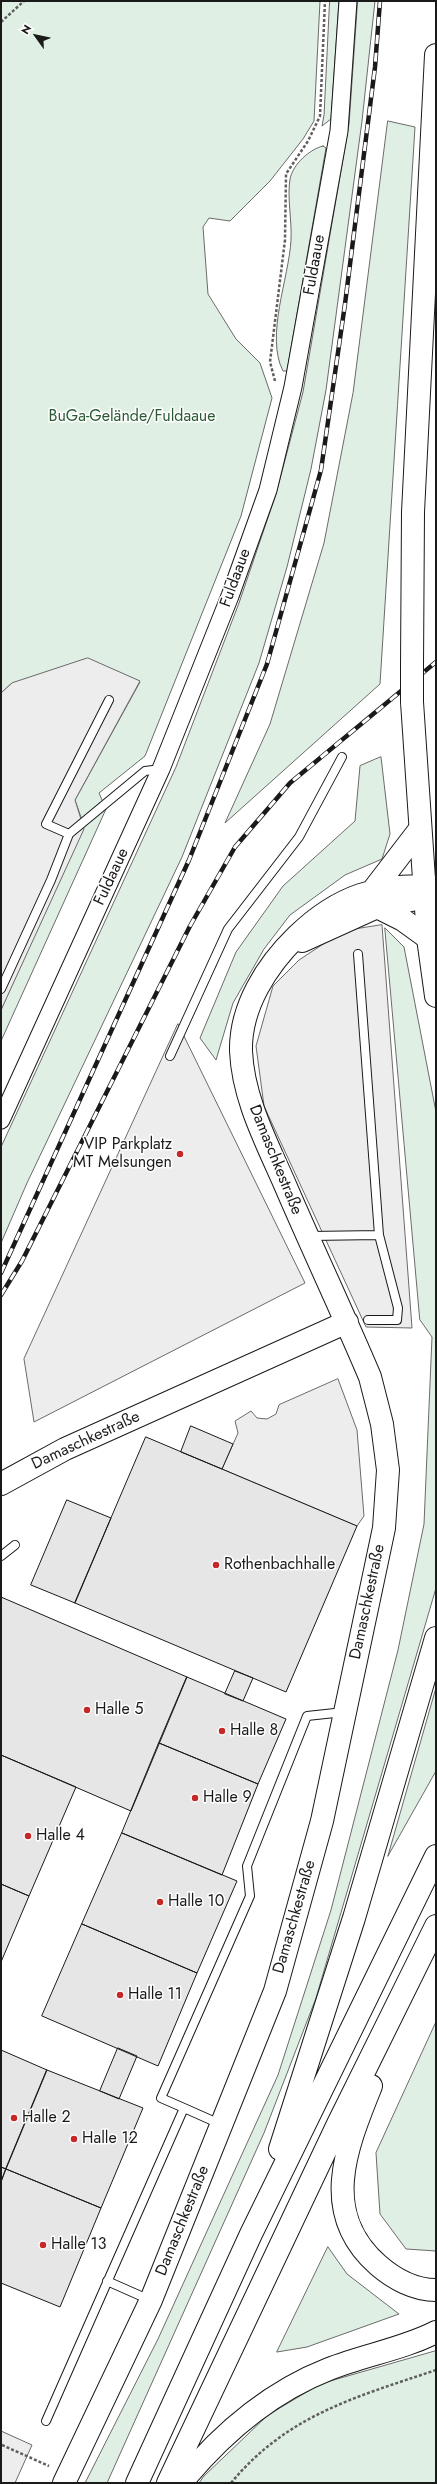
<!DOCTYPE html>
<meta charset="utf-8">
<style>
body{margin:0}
#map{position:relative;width:437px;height:2484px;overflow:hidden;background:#fff;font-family:Jost,sans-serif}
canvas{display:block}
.frame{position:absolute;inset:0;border:2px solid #1a1a1a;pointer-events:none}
.north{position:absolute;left:16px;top:16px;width:40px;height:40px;-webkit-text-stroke:3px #fff;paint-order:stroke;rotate:303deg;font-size:11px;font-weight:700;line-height:16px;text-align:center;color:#1a1a1a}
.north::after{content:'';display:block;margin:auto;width:14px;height:18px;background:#1a1a1a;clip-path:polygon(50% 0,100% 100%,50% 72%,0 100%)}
</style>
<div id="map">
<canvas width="437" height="2484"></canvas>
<div class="frame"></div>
<div class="north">N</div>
</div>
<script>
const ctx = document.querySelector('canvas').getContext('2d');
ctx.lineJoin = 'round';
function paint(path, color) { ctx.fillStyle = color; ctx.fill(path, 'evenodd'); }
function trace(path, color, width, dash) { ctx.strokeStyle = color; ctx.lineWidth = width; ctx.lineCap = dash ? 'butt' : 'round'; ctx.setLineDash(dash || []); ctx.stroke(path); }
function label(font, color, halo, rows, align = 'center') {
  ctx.font = font + ' Jost,sans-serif'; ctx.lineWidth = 3; ctx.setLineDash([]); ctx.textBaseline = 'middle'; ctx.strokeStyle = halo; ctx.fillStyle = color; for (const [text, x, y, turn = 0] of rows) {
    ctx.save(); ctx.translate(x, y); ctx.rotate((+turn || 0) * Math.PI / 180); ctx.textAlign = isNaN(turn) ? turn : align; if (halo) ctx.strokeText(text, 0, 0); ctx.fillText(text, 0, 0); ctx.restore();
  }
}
const green = new Path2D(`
 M1,1h319l-6,120 -11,18 -33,42 -40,40 -21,-3 -6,9 5,67 28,45 24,24 12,35 -31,118 -96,240 -46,37 7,16 -105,232v-31l82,-187 -8,-23 65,-118 -128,1 -11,10z
 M330,1h9l-8,118 -9,7 2,-11z
 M358,1h17l-13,120 -36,269 -15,79 -24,98 -28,96 -77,194 -155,326 -26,60v-96l175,-380 63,-164 37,-109 27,-102 46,-268z
 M388,121l27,6 -35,557 -155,139 45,-99 54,-181 29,-150z
 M323,146l3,2 -39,223h-4c-18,-35 6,-93 8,-131 1,-20 -4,-42 -1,-61 3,-15 20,-30 33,-33z
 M381,757l9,77 -8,25 -37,16 -55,40 -26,34 -31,54 -17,57 -16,-22 36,-86 47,-66 72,-65 5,-55z
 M385,928l19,19 32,165v476l-120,410 -52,135 -157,350h-22l73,-144 120,-264 53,-165 67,-260 26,-126 8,-187 -12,-17z
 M436,1688v83l-48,85z
 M436,2022v229l-30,-2 -26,-35 -4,-61z
 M328,2247l19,27 52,40 -92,33 -30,5z
 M436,2351v132h-237l5,-7 64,-61 52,-31z`);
paint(green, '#e0efe3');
trace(green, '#6a6a6a', 1);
const parking = new Path2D(`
 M88,658l52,23 -65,119 9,29 -83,181v-317l11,-10z
 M382,925l30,403 -46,-1 -102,-221 -8,-60 17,-60 26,-26 44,-29z
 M178,1024l127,259 -271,139 -10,-63z
 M338,1379l19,51 7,86 -7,10 -135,-57 16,-36 -3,-12 16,-10 6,7 10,1 9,-5 3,-9z
 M1,2431l31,14 -17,38h-14z`);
paint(parking, '#ededed');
trace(parking, '#6a6a6a', 1);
const building = new Path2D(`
 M191,1426l42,18 -11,25 -41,-17z
 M146,1437l211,89 -71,166 -211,-89z
 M67,1500l44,18 -36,85 -44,-18z
 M1,1597l186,80 -56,134 -130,-56z
 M235,1671l18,7 -10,23 -18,-7z
 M187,1677l99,42 -28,65 -99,-41z
 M159,1743l99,41 -36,91 -100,-42z
 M1,1755l75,32 -47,109 -28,-12z
 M122,1833l115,48 -40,92 -115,-49z
 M1,1884l28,12 -28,66z
 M82,1924l115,49 -39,93 -116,-50z
 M118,2048l19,8 -18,43 -19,-8z
 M1,2050l46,20 -41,99 -5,-2z
 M47,2070l96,38 -42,100 -95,-39z
 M1,2167l5,2 -5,13z
 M6,2169l95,39 -41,99 -59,-24v-101z`);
paint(building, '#e6e6e6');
trace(building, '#1a1a1a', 1);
const lane = new Path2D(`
 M69,834l76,-63 16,-2
 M358,954l21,281 19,73 -1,12h-29
 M1,989l50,-109 18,-46 -23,-10 63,-124
 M170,1056l58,-127 71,-92 43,-80
 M310,1236l69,-1
 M1,1556l14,-11
 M184,2108l36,16
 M107,2281l43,19
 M46,2421l138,-313 -23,-10 89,-202 -3,-30 60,-150 37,-4`);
const street = new Path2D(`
 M1,1120l160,-351 69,-173 38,-106 25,-103 46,-256 9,-130`);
const secondary = new Path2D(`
 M374,889l46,-60
 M377,907l26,13 25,18
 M302,941l75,-34 54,-11
 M1,1484l64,-35 282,-127
 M64,2483l87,-183 124,-309 47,-170 62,-293 4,-58 -6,-46 -12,-47c-27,-64 -57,-127 -84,-190 -19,-44 -43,-88 -45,-136 -1,-44 26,-86 56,-115 41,-40 82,-53 139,-49`);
const primary = new Path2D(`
 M412,665l1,-153 23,-457
 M412,702l16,236 8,58`);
const highway = new Path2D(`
 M371,2086c-25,62 -52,127 7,179 16,14 37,25 58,25
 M280,2149l74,-231 82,-280
 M137,2483l114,-249 185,-378
 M168,2483l170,-359 98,-198
 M181,2483c40,-49 89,-91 148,-114 35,-14 74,-20 107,-37`);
trace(lane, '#1a1a1a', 10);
trace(street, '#1a1a1a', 19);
trace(secondary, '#1a1a1a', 24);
trace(primary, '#1a1a1a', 24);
trace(highway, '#1a1a1a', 24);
trace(new Path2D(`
 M1,22l23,-21
 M275,381l-5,-19 15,-122 1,-66 22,-33 12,-25 5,-115
 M2,2445l47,21
 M231,2483c56,-68 125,-86 205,-113`), '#5f5f5f', 2.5, [3, 2]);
trace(lane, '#fff', 8);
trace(street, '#fff', 17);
trace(secondary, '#fff', 22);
trace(primary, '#fff', 22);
trace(highway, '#fff', 22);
const rail = new Path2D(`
 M1,1273l188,-413 78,-196 54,-194 24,-166 30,-237 5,-66
 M1,1295l21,-34 168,-335 45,-79 55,-64 146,-121`);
trace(rail, '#1a1a1a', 4.5);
trace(rail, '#fff', 3, [9]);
const primaryBridge = new Path2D(`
 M412,665v37`);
trace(primaryBridge, '#1a1a1a', 24, []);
trace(primaryBridge, '#fff', 22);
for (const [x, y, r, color] of [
 [180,1154,4,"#c62828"],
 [216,1565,4,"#c62828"],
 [87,1710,4,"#c62828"],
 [222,1731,4,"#c62828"],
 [195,1798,4,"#c62828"],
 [28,1836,4,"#c62828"],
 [160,1902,4,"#c62828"],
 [120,1995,4,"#c62828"],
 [14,2118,4,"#c62828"],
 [74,2139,4,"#c62828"],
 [43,2245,4,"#c62828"]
]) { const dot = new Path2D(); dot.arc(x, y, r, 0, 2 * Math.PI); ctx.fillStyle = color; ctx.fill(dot); trace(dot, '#fff', 1.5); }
label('16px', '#1a1a1a', '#fff', [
 ["Fuldaaue",315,265,-80],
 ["Fuldaaue",236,578,-70],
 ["Fuldaaue",112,877,-65],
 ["Damaschkestraße",275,1160,68],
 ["Damaschkestraße",86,1441,-25],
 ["Damaschkestraße",368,1602,-78],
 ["Damaschkestraße",295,1917,-74],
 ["Damaschkestraße",183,2221,-68]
]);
label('16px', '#2b5a34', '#fff', [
 ["BuGa-Gelände/Fuldaaue",132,417]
]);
label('16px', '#1a1a1a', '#fff', [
 ["VIP Parkplatz",172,1145,"right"],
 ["MT Melsungen",172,1163,"right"],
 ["Rothenbachhalle",224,1565],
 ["Halle 5",95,1710],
 ["Halle 8",230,1731],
 ["Halle 9",203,1798],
 ["Halle 4",36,1836],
 ["Halle 10",168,1902],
 ["Halle 11",128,1995],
 ["Halle 2",22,2118],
 ["Halle 12",82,2139],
 ["Halle 13",51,2245]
], 'left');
</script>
